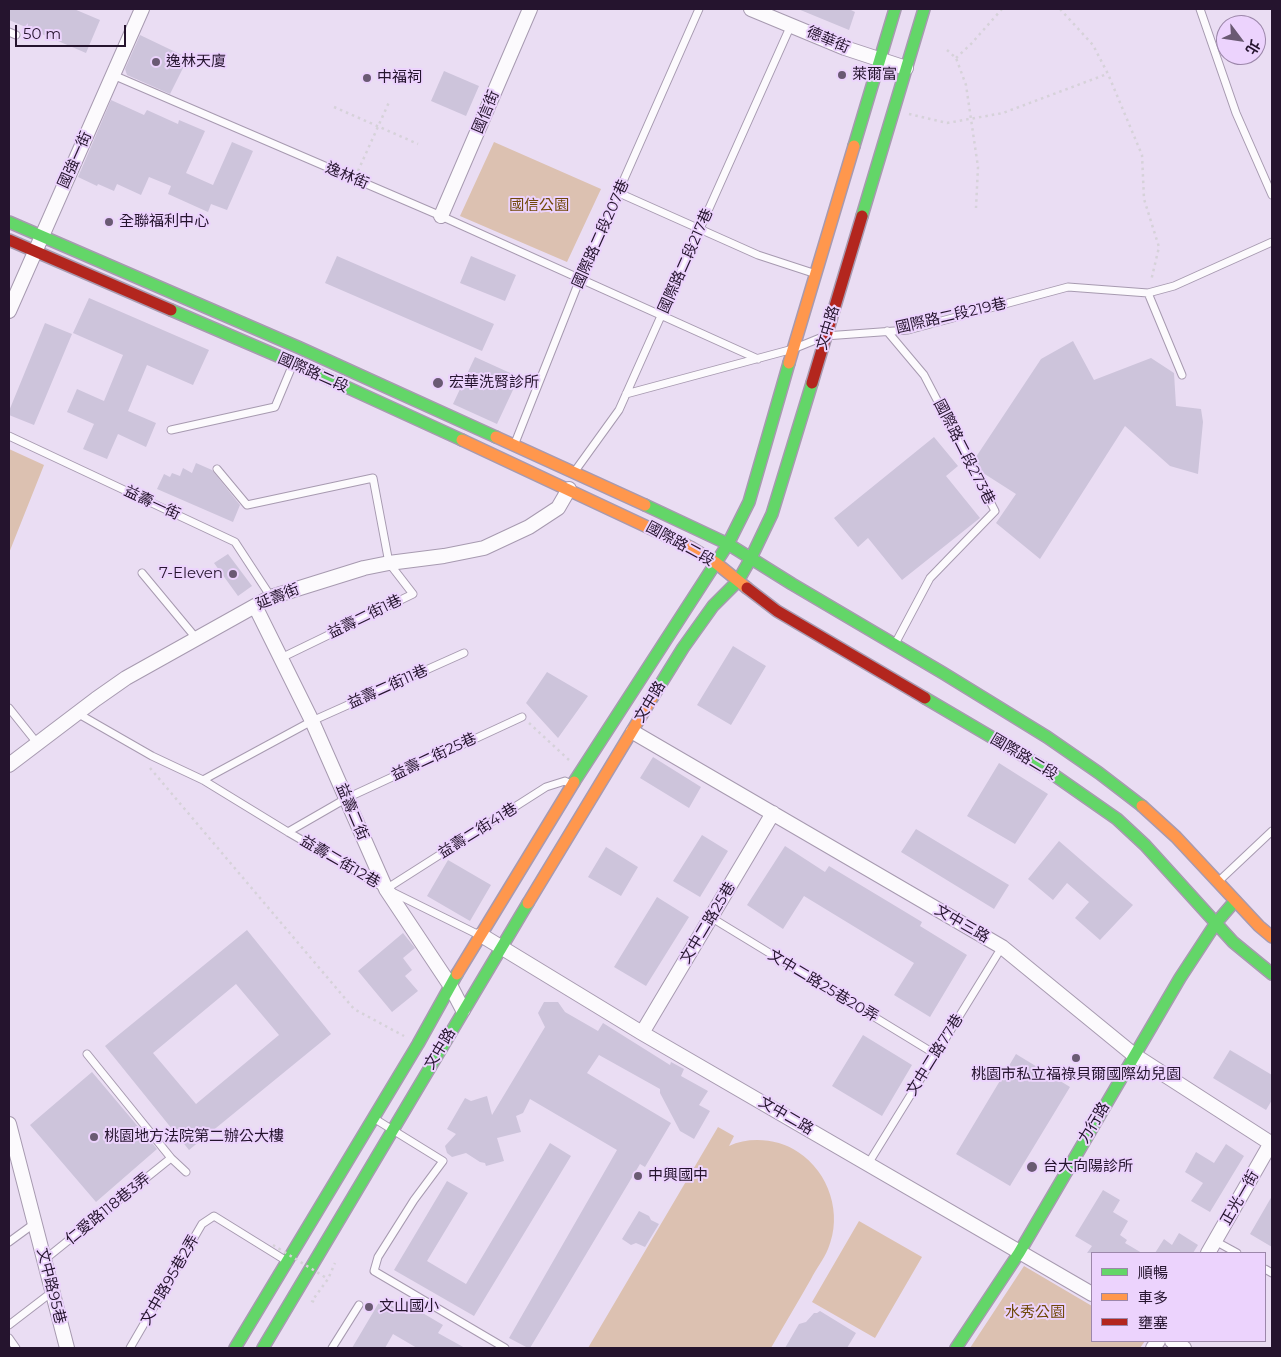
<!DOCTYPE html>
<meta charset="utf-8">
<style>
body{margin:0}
#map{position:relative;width:1281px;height:1357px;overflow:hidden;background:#eaddf3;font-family:Montserrat,"Noto Sans TC",sans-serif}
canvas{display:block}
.frame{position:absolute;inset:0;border:10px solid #25142e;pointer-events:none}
.legend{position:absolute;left:1091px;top:1252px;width:175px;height:90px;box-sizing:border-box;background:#ecd3fd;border:1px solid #9c87aa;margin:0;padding:6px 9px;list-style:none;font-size:15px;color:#25142e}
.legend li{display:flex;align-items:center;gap:10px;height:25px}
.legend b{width:25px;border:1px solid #9c87aa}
.north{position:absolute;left:1216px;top:15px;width:50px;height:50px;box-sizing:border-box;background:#ecd3fd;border:1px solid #9c87aa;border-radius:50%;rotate:121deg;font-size:14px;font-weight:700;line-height:20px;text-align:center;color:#25142e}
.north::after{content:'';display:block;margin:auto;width:18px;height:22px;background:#6a5a73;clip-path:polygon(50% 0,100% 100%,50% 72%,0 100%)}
.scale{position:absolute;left:15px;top:25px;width:111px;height:22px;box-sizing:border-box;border:2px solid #25142e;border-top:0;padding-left:6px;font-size:15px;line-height:18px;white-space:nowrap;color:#25142e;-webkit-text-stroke:4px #ecd3fd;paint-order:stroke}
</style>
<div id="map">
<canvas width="1281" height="1357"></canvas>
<div class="frame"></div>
<ul class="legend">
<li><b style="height:6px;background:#63d668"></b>順暢</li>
<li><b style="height:6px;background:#ff974d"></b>車多</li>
<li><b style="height:6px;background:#b3261e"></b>壅塞</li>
</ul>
<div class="north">北</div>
<div class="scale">50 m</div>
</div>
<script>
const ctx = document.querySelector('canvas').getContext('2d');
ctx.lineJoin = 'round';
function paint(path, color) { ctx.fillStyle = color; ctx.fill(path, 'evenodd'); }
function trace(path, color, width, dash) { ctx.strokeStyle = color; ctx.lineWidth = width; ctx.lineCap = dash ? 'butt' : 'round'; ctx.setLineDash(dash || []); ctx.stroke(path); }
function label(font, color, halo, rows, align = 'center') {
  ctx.font = font + ' Montserrat,"Noto Sans TC",sans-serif'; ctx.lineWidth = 4; ctx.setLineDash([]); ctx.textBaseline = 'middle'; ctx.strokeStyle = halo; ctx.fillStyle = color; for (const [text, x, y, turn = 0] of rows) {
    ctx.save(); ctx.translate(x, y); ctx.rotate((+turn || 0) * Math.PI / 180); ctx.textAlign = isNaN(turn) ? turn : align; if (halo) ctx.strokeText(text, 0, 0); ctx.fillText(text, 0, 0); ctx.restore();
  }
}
paint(new Path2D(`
 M494,142l107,47 -34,73 -107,-46z
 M9,449l35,16 -35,88z
 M718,1127l16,9 -5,10c21,-10 50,-7 69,6 31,20 45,62 30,97 -4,10 -12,20 -17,30 -13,23 -27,46 -40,69h-183z
 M859,1221l63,36 -47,81 -63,-36z
 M1024,1266l68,40v35h53l-5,7h-170z`), '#dcc1b1');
paint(new Path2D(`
 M9,9h65l26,11 -14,33 -77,-33z
 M798,9h51l6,3 -6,18z
 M140,35l48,23 -18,36 -43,-19 -2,-6z
 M444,71l35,15 -13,30 -35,-15z
 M111,100l33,15 3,-5 31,14 1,-4 26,11 -19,42 27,12 19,-43 21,9 -26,59 -16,-6 -3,8 -40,-18 3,-8 -22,-9 -8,18 -24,-11 -3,7 -16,-7 -1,2 -19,-9z
 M337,256l157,68 -12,27 -157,-68z
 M471,256l45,19 -11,26 -45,-18z
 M89,298l120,52 -16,35 -46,-20 -19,46 28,12 -10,24 -28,-13 -11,25 -24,-10 11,-25 -27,-12 10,-23 27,12 19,-46 -50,-22z
 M45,323l27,11 -38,91 -25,-10v-4z
 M1073,341l21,39 57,-22 23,15 2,33 25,3 2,13 -5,52 -28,-8 -45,-40 -85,133 -44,-36 20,-29 -36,-23 -6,-11 67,-101z
 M475,357l44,20 -22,47 -44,-20z
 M934,437l24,29 -12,10 34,42 -78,62 -34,-42 -10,9 -24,-29z
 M196,463l16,7 28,35 -7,17 -76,-33 7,-15 6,3 2,-4 8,3 3,-8 9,5z
 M228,554l24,32 -14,10 -24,-33z
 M733,646l33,20 -35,59 -34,-20z
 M547,672l41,24 -30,42 -32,-35z
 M653,757l48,30 -12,21 -49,-30z
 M999,763l49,31 -33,50 -48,-28z
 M916,829l93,56 -15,24 -93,-57z
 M702,835l26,16 -28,46 -27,-16z
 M1059,841l74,64 -33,35 -25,-22 14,-16 -22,-19 -14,17 -25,-21z
 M785,846l40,26 4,-6 93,56 -2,4 47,29 -37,62 -36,-22 20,-32 -110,-67 -21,33 -36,-24z
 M606,847l32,20 -17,29 -33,-19z
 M448,860l43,25 -21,36 -43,-25z
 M657,897l32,20 -43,69 -32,-19z
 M247,930l84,104 -142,116 -84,-104zM236,984l43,51 -83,69 -43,-51z
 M403,933l12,15 -12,10 9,12 -7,6 13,15 -26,21 -34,-41z
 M544,1002h14l7,10 33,19 5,-8 67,42 1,-3 13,7 -3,7 27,15 -9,14 11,6 -16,28 -14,-8 -20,-38v-4l-61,-34 -12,18 84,50 -26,44 -5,-3 -110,184h-2l-19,-10 108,-188 -87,-51 -7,14 -7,3 5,16 -24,6 7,23 -18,5 -1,-3 -5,-1 -14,-9 -14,4 -5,-4 -2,-7 11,-12 -9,-5 18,-31 6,3 16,-5 5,19 53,-88 -7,-14z
 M863,1035l49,30 -30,51 -50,-30z
 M1230,1050l42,25v25l-6,10 -53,-32z
 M1016,1054l54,33 -60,99 -54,-32z
 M92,1072l65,77 -61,53 -66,-77z
 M550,1143l21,13 -97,160 -80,-46 53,-89 21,12 -41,68 39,23z
 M1226,1144l18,12 -34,56 -19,-11 12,-18 -18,-11 11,-20 18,11z
 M1103,1190l17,10 -7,12 15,9 -8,14 7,5 -2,3 17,10h-55l5,-7 -17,-10z
 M1272,1196v51l-22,-13z
 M639,1211l10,5 2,4 8,4 -14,23 -9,-4 -5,2 -9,-6z
 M1179,1233l19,12 -5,8h-38l9,-14 8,6z
 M381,1299l23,14 5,-8 34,20 -5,8 27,15h-48l-24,-14 -8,14h-33z
 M820,1311l36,22 -9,15h-62l14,-24 7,-2 8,-9h3z`), '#cdc4db');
const lane = new Path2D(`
 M1200,9l36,104 36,82
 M9,32l7,3
 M113,75l328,141 317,143
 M619,193l139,62 55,18
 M1148,293l34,82
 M887,331l37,44 71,136 -65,67 -34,64
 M626,394l167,-45 32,-13 83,-6 160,-43 80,6 26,-7 98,-44
 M171,430l104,-23 18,-43
 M9,436l226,106 36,55
 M515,443l65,-164 119,-270
 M217,469l30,36 126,-27 16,85 24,31 -132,64
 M575,471l44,-61 172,-385
 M142,573l54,65
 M9,708l28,35
 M77,713l75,43 51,24 85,52 98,57 93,46
 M203,780l109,-59 152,-68
 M288,832l59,-34 175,-81
 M1220,880l52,-49
 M386,889l160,-102 19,-6 5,3
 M712,918l223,136
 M87,1054l84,104 15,14
 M375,1119l68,42 -29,39 -36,57 -4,14 131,77
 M868,1164l134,-217
 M1215,1241l22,12
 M9,1242l26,-19
 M44,1260l127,-102
 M1265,1269l7,4
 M9,1325l43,-33
 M9,1338l7,10
 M130,1348l72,-124 12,-8 71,44
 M332,1348l27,-43`);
const street = new Path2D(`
 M751,9l94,39 61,20
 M441,216l89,-207
 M9,311l133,-302
 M255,606l57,115 74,168 64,96 13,25
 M633,732l369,215 132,108 138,89
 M9,765l87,-66 30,-21 145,-81 93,-29 25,-5 55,-7 40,-8 45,-21 29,-19 11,-19
 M481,935l161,98 450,261
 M642,1033l131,-220
 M9,1124l58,224
 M1208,1253l63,-110
 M1172,1341l12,7
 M1153,1348l5,-7`);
const fast = new Path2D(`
 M854,146l41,-137
 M862,216l62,-207
 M9,222l291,126 196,89
 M171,310l123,53 168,77
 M645,505l83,39 64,40 151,89 104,64 52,36 43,33
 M652,698l31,-50 30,-42 25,-25 13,-23 21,-44 40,-131
 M925,698l119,70 73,51 28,26 88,97 39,32
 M574,782l154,-238 21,-42 40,-139
 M235,1348l183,-304 39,-70
 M263,1348l265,-445
 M956,1348l63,-95 161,-275 36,-55 19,-22`);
const slow = new Path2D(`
 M789,363l65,-217
 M496,437l149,68
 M462,440l228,107 26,16 31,25
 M1142,806l34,31 83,89 13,11
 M528,903l124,-205
 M457,974l117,-192`);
const jam = new Path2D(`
 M9,240l162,70
 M812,383l50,-167
 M747,588l30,23 148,87`);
trace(lane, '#a79ab0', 9);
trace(street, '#a79ab0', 16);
trace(fast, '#a79ab0', 14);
trace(slow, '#a79ab0', 14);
trace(jam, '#a79ab0', 14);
trace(new Path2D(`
 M1060,9l33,36 15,29 34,81 2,44 15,48 -8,34
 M947,50l9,8 10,27 12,82 -2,41
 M956,58l15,-14 31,-35
 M334,107l84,37
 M909,114l38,9 56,-10 104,-39
 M358,171l32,-71
 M529,723l40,37
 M150,768l204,241 50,27
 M314,1302l-2,-1 16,-22 7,-16`), '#d6d2d9', 2.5, [2.5, 4]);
trace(lane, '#fcfafd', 7);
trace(street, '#fcfafd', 14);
trace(fast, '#63d668', 11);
trace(slow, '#ff974d', 11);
trace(jam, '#b3261e', 11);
trace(new Path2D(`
 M273,1245l55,34`), '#d6d2d9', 2.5, [2.5, 4]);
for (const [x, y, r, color] of [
 [156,62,5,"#6a5a73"],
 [842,75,5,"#6a5a73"],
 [367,78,5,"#6a5a73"],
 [109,222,5,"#6a5a73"],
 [438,383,6,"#6a5a73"],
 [233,574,5,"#6a5a73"],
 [1076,1058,5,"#6a5a73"],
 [94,1137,5,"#6a5a73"],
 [1032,1167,6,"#6a5a73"],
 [638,1176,5,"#6a5a73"],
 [369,1307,5,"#6a5a73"]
]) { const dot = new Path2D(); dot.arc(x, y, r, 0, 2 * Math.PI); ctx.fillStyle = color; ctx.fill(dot); trace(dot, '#ecd3fd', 2); }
label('15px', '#25142e', '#ecd3fd', [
 ["德華街",828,40,23],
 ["國信街",486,112,-67],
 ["國強一街",75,160,-66],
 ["逸林街",347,176,23],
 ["國際路二段207巷",601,234,-66],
 ["國際路二段217巷",686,261,-66],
 ["國際路二段219巷",951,316,-13],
 ["文中路",828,328,-73],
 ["國際路二段",313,373,24],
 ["國際路二段273巷",964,452,63],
 ["益壽一街",152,503,25],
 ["國際路二段",680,544,29],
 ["延壽街",278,597,-22],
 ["益壽二街1巷",365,617,-26],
 ["益壽二街11巷",388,687,-24],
 ["文中路",650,702,-59],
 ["益壽二街25巷",434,757,-25],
 ["國際路二段",1024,757,31],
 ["益壽二街",352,812,67],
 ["益壽二街41巷",478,831,-32],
 ["益壽二街12巷",340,862,30],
 ["文中二路25巷",708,923,-59],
 ["文中三路",962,924,30],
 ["文中二路25巷20弄",823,986,31],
 ["文中路",440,1049,-59],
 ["文中二路77巷",935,1055,-58],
 ["文中二路",786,1116,30],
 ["力行路",1094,1123,-59],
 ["正光一街",1240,1198,-60],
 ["仁愛路118巷3弄",108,1209,-39],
 ["文中路95巷2弄",170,1280,-60],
 ["文中路95巷",51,1286,76]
]);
label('15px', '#25142e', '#ecd3fd', [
 ["逸林天廈",166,62],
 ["萊爾富",852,75],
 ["中福祠",377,78],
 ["全聯福利中心",119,222],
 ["宏華洗腎診所",449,383],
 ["7-Eleven",223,574,"right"],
 ["桃園市私立福祿貝爾國際幼兒園",1076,1075,"center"],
 ["桃園地方法院第二辦公大樓",104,1137],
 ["台大向陽診所",1043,1167],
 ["中興國中",648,1176],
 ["文山國小",379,1307]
], 'left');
label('15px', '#70490a', '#ecd3fd', [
 ["國信公園",539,206],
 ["水秀公園",1035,1313]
]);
</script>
